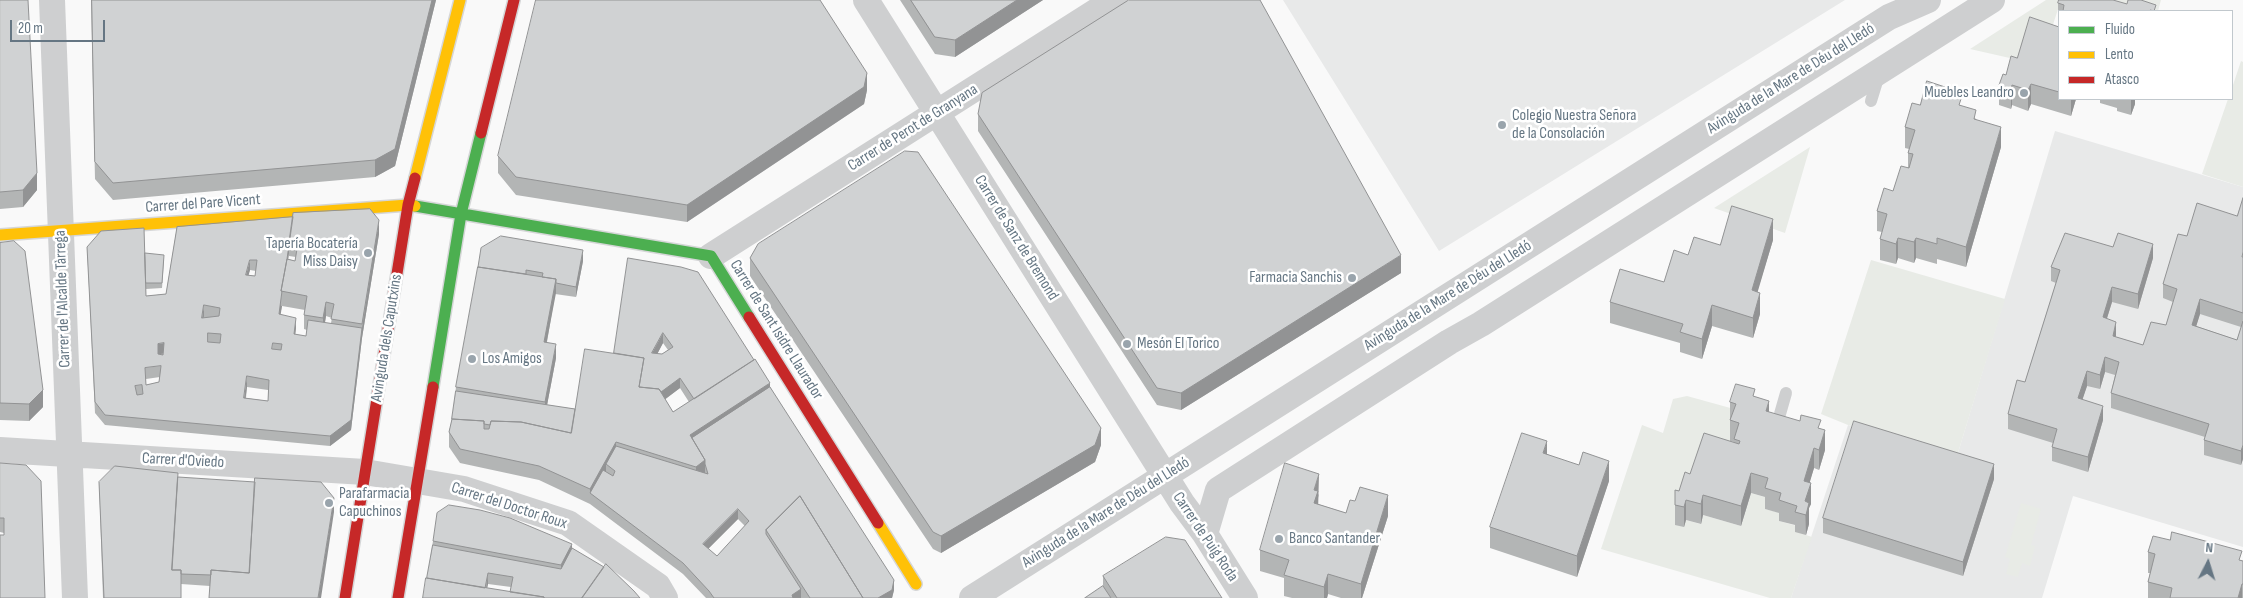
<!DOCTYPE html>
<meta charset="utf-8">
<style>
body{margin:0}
#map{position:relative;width:2243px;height:598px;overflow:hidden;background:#f9f9f9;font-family:"Sofia Sans Condensed",sans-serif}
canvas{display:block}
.legend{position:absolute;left:2058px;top:10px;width:175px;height:90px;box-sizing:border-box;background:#fff;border:1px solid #c1c8cd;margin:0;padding:6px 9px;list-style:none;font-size:15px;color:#657683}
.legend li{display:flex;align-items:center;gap:10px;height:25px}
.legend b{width:25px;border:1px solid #c1c8cd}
.north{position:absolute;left:2183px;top:538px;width:50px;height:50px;-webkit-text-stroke:4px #fff;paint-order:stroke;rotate:5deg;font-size:14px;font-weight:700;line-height:20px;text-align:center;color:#657683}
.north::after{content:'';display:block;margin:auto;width:18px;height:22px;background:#657683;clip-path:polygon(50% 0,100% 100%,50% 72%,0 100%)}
.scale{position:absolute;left:10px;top:20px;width:95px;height:22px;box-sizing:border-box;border:2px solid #657683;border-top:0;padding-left:6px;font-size:15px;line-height:18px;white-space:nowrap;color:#657683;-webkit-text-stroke:4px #fff;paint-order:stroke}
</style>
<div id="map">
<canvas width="2243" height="598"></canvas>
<ul class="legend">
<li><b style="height:6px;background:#4caf50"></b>Fluido</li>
<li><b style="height:6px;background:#ffc107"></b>Lento</li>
<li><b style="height:6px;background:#c62828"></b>Atasco</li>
</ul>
<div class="north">N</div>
<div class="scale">20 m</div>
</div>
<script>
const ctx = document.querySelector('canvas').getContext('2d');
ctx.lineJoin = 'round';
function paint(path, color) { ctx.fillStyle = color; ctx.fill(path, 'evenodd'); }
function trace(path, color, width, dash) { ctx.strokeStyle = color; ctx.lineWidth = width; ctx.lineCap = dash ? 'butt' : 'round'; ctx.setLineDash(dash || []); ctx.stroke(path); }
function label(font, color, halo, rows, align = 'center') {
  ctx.font = font + ' "Sofia Sans Condensed",sans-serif'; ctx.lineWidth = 5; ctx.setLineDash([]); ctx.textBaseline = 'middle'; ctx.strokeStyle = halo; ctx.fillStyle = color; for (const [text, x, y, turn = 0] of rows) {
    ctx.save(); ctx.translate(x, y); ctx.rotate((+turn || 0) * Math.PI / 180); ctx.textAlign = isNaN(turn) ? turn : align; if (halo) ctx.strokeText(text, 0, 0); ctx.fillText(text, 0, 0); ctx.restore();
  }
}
paint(new Path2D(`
 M1283,0h562l-406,251z
 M2055,131l188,56v360l-170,-51 -31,102h-251l57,-173 109,31z`), '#e8e9e9');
paint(new Path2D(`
 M2046,0h15l-14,43 -24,18 -53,-12z
 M2097,0h64l-3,11h-22z
 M2241,61l2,1v125l-41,-13 26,-75h4v-11z
 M1810,147l-25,86 -71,-25z
 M1871,260l134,39 -48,157 -109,-31 -27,-11z
 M1687,396l47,13 5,35 -36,10 -20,73 3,-7 14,4 3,-9 38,11 10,-33 17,5 -3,11 16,4 -2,8 18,5 9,9 6,2 -21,61h-21l-169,-49 41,-124 21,8 10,-34z
 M2021,503l20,6 -10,36 4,1 -5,20 -8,-3 -4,14 -12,-3 4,-15 -5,-2z`), '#e8ebe6');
const fast = new Path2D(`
 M415,206l296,50 38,61
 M433,387l28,-173 20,-81`);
const slow = new Path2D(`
 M415,178l45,-178
 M0,235l408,-30 7,1
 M878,523l38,61`);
const jam = new Path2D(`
 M481,133l33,-133
 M749,317l129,206
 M345,598l63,-393 7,-27
 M398,598l35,-211`);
trace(fast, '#d5d6d7', 14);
trace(slow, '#d5d6d7', 14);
trace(jam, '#d5d6d7', 14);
trace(new Path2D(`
 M1871,101l8,-26
 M1780,414l6,-21`), '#cecfd0', 12);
trace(new Path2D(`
 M52,0l23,598
 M866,0l316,503 23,31 40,64
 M711,256l403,-256
 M0,450l365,22 99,17 104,34 90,63 7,12
 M1205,534l13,-44 231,-148 32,-18 511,-324
 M972,598l917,-581 39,-17`), '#cecfd0', 26);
trace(fast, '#4caf50', 11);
trace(slow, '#ffc107', 11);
trace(jam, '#c62828', 11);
paint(new Path2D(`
 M0,0l37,190 -14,17 -23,2z
 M91,0h345l-41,166 -20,11 -262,23 -18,-21z
 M900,0h143l-88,57 -20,-3z
 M2058,3l69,1 29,7h-97v13l-1,-1z
 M2059,27v72h17l-5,17 -40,-12 -3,7 -16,-6 -1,4 -12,-4v-20l18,-27z
 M867,90l-3,14 -177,118 -171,-27 -18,-22v-17z
 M1945,95l16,11 15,13 25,28 -35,120 -29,-8v5l-21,-6 -2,5 -16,-5 -2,6 -16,-4v-21l2,-7 -5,-1v-20l16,-20 15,-23v-15l1,-4 -4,-1v-21l15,-22z
 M2100,99h35v5l-4,11 -14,-4v-3l-17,-5z
 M978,114l423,159 -220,137 -24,-5 -179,-274z
 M2243,198v261l-2,6 -37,-10v-15l1,-3 -94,-29v-15l4,-18 -10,-3 -5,17 -13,-3 -5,14 21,20 -15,52 -36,-11v-14l1,-4 -45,-14v-15l17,-32 31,-99 -5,-2v-14l102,-9 -15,51 -26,-7 -5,16 9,19 27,8 23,-20 7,-23 -10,-4v-14l24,-48 50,-20zM2200,314l41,13 -4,13 -41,-14z
 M177,227l202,7 -17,104 -11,92 -21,16 -225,-21 -10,-12 -8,-166 58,6 19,7 -2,28 -16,1v7l20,-2zM289,253v3l7,1 -1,4 -7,-2zM250,270l6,1 -1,5 -7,-1zM282,306l23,4 -1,5v14l3,1 -1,6 -11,-1 1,-7 -16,-13zM326,316l6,2 -1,5h-6zM160,377l-1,5 -13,3v-6zM247,387l21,3v11l-22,-3z
 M1773,240l-16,52 3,22 -7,24 -41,-12 -10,33 -22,-7v-9l-70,-20v-21l54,-20 56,-37z
 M0,243l43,164 -14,14 -29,-1z
 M628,258l142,129 124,203 -2,8h-186l-23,-24 -93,-70 -51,-24 -79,-17 -11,-16v-15l3,-13 4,-32 22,-120 105,-6 -7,36 -21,-3 -8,48 9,16 -9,47 28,4 39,-56zM663,343l5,7 -6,4h-5zM680,388l9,14 -16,10 -8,-13zM738,519l7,7 -28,30 -9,-7z
 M750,258l351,187 -6,17 -154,91 -8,-4 -183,-273z
 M1755,397l14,15 52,17 4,21 -6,20 -5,-2 -5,15 2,21 -2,4v16l-3,11 -11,-3v-7l-16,-4v-8l-14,-4v-12l-14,-4 -10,33 -38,-11 -2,9 -15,-4 -2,7 -9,-2v-35l4,1 11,-17 44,-32 -4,-1v-39z
 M1547,454l62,27 -32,96 -87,-29v-21z
 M0,463l45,135 -41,-63v-2l-4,-1z
 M178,477l156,35 -124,74 -29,-2v14h-78l-4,-116z
 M1994,479l-31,97 -140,-43v-15z
 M1319,494l-1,4v6l28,9 42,3 -26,82h-21l-13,-4 -1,4h-35l-8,-2v-18l-24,-7v-21z
 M433,541l139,7 68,50h-217l4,-20zM488,584l23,3 -1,5 -23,-4z
 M2148,552l95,9v37h-95v-16l2,-9h-2z
 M1103,576l119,22h-137l18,-12z`), '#b3b5b5');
paint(new Path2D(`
 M432,0h4l-41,166 -20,11v-17z
 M1017,0h26l-88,57v-17z
 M867,73v17l-3,14 -177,118v-17z
 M2031,84v20l-3,7v-21z
 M2012,85v20l-1,4v-20z
 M2071,99h5l-5,17z
 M2131,99h4v5l-4,11z
 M2001,127v20l-35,120v-20z
 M37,173v17l-14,17v-17z
 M1773,219v21l-21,71v-21z
 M379,220v14l-17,104 -11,92 -21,16v-10l32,-108z
 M1898,238v20l-2,6v-20z
 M1916,238v20l-2,5v-21z
 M289,243v10l-5,39 -2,-1z
 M2153,244v14l-15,51v-15z
 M583,250v11l-7,36v-10z
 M1401,255v18l-220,137v-17z
 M250,260v10l-4,15v-10z
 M556,279v14l-12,63v-14z
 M2112,287v15l-9,29v-14z
 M1760,293v21l-7,24v-20z
 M2200,299v15l-8,26v-15z
 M281,300v6h1l-3,19v-11z
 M326,302v14l-3,17v-15z
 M204,305v11l-2,12v-10z
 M1712,305v21l-10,33v-20z
 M296,318v10l-2,17v-11z
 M2116,322v14l-3,14v-14z
 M663,333v10l-11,21v-11z
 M164,343v10l-6,2v-11z
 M556,344v14l-11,58v-14z
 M2105,357v15l-5,17v-14z
 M2087,371v15l-9,27v-15z
 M247,376v11l-3,22v-11z
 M680,378v10l-21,16v-11z
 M770,383v15l-75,48 -5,-11z
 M43,390v17l-14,14v-17z
 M1769,401v20l-3,-10z
 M2103,406v14l-15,52v-15z
 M1101,428v17l-6,17 -154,91v-17z
 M1825,430v20l-6,20v-20z
 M1547,441v20l-4,-8z
 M616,442v15l-10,7v10l-16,19v-4z
 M2243,445v14l-2,6v-14z
 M1814,448v20l-10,34v-21z
 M705,460v15l-9,6v-14z
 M1609,461v20l-32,96v-21z
 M1994,464v15l-31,97v-14z
 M1751,473v20l-10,33v-20z
 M1319,474l-1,38 -4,12v-34z
 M1811,483v21l-2,4v16l-3,11 -1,-34z
 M1388,495v21l-26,82h-1v-14z
 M1703,495v20l-2,9v-20z
 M334,498v14l-13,86h-3z
 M1686,500v20l-2,7v-20z
 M738,509v10l-35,35v-10z
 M572,544v15l-11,21v-15z
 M488,573v11l-3,14z
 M1328,574v20l-1,4h-3v-11z
 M894,580v10l-2,8h-14z
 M2242,584v14h-4z
 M801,589v9h-9v-3z`), '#929394');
const building = new Path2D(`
 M0,0h28l9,173 -14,17 -23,2z
 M92,0h340l-37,149 -20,11 -262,23 -18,-21z
 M536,0h284l47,73 -3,14 -177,118 -171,-28 -18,-21z
 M911,0h106l-62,40 -20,-3z
 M1129,0h131l141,255 -220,138 -24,-5 -179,-274 4,-21z
 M2059,0h54l14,4 1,-4h13l15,5 -2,6 -4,-1v1h-87l1,-6 -6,-2z
 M2030,17l29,10v65l-28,-8 -3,6 -16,-5 -1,4 -12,-4 4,-11 3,1 5,-19 6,2z
 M1927,81l18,6 -2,7 18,5 -2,6 17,5 -2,9 27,8 -35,120 -29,-9v6l-21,-6 -2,4 -16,-4 -2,6 -16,-5 7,-25 -10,-3 7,-23 9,3 8,-25 8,2 4,-14 -5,-1 7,-23 -10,-3 7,-24 8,2z
 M905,151l13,1 183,276 -6,17 -154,91 -8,-4 -183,-274 8,-14z
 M2243,198v54l-1,5h1v56l-43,-14 -8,26 45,15 6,-19v124l-2,6 -37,-11 5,-16 -98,-31 8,-31 -14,-5 -5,18 -13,-4 -9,27 25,8 -15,51 -36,-10 5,-18 -49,-15 9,-34 8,2 35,-112 -9,-3 14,-34 48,14 5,-14 35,11 -15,50 -26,-7 -9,30 13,5 -3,14 30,9 8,-23 15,3 11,-36 -14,-5 15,-50 9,2 10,-33 40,13z
 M1732,206l41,13 -21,71 8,3 -7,25 -41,-13 -10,34 -22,-7 3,-8 -73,-22 10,-33 44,13 10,-32 14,5 6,-18 26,8z
 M370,209l9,11 -17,104 -31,-5 3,-15 -8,-2 -3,16 -19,-3 3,-19 -26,-5 6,-32 8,2 3,-18 -9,-1 4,-29z
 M293,217l-6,42 -6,32h1l-3,23 17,4 -2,16 12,2 2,-16 54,8 -11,92 -21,16 -225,-21 -10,-13 -8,-155 14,-16 43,-3 2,68 20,-2 11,-67zM250,260h7l-2,16 -9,-1zM204,305l16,3 -1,8 -17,2zM208,333l13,1 -1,9 -12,-1zM164,343l-1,12 -5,-1v-10zM273,343l9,1 -1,6 -9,-1zM161,366l-2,16 -13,3 -1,-17zM247,376l22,4 -1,21 -24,-3zM142,385l1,9 -6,1 -2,-9z
 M501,236l82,14 -7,37 -20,-4v-4l-14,-2 1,-4 -17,-3v4l-48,-7 3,-19z
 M14,241l11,10 18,139 -14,14 -29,-1v-160z
 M145,253l19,2 -2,28h-16z
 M628,258l53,9 17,5 56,88 -60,39 -14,-21 -19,14 -2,-3 -20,-2 5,-29 -30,-5zM663,333l10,14 -11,7 -10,-1z
 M478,267l78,12 -12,63 12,2 -11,58 -89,-15z
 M585,349l59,9 -5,29 20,2 14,23 82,-53 15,24 -80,52 15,25 -9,7 -80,-25 -26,47 -51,-23 -79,-17 -11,-17 3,-13 32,2v8h5l2,-8 30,1 50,11z
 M1736,384l19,5 -2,7 16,5 -3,10 34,10 1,-6 20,5 -3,8 7,2 -6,20 -5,-2 -10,33 7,2 -6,18 4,2 -3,12 -11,-3 2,-6 -18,-6 2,-7 -16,-5 3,-10 -17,-5 -10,33 -38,-11 -2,9 -15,-4 -2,7 -9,-2v-15l4,1 6,-19 5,2 14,-41 35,11 1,-3 -6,-2 5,-16 -9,-3 6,-16 -6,-2z
 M770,387l124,193 -2,10 -14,8h-15l-63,-102 -34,34v4l35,55 -9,6 1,3h-79l-5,-7 -26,-28 -93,-70 13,-23 10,6 2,-5 -9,-7 10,-18 92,28 -3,-10v-4l-13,-22zM738,509l11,12 -32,35 -14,-12z
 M456,391l119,18 -4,24 -50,-11 -30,-1 -1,4 -6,-1v-3l-32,-2z
 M1854,421l140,43 -31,98 -140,-44z
 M1522,433l25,8 -4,12 36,12 4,-13 26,9 -32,95 -87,-29z
 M0,463l26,2 15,16 4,117h-45v-63h4v-17h-4z
 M1285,463l34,11 -5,16 4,1 -4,12 32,10 4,-13 5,1 5,-14 28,8 -27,89 -33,-10 -4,13 -40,-12 5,-15 -29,-10z
 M115,466l63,7 -6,97h9v28h-77l-5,-116z
 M178,477l77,5 -6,91 -38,-3v5l-30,-1v-4h-9z
 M255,478l66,4 13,16 -16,100h-109l2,-28 38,3z
 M800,496l63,102h-53l-44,-68z
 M449,505l31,5 30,8 62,26 -11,21 -128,-24 4,-28z
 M2172,532l70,19 -3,9 4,1v23h-1l-4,14h-68l2,-10 -24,-6 7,-28 -7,-2 5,-16 17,4z
 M1166,537l19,3 37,58h-105l-14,-22z
 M433,545l128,24 11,-21 32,19 -22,31h-38v-1l-34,-5 3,-15 -25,-4 -3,15 -58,-10z
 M606,564l28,27 6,7h-58z
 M426,578l118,19v1h-121z
 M1103,586l8,12h-26z`);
paint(building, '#d0d2d3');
trace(building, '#929394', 1);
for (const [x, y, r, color] of [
 [2024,93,5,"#99a4ac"],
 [1502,125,5,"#99a4ac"],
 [368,253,5,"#99a4ac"],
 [1352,278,5,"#99a4ac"],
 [1127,344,5,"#99a4ac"],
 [472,359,5,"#99a4ac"],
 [329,503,5,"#99a4ac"],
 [1279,539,5,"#99a4ac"]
]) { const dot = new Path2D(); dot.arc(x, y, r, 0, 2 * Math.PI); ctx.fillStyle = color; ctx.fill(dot); trace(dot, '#fff', 2); }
label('16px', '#657683', '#fff', [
 ["Avinguda de la Mare de Déu del Lledó",1791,79,-32],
 ["Carrer de Perot de Granyana",913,128,-32],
 ["Carrer del Pare Vicent",203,204,-4],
 ["Carrer de Sanz de Bremond",1016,238,58],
 ["Avinguda de la Mare de Déu del Lledó",1448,296,-32],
 ["Carrer de l'Alcalde Tàrrega",63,299,-92],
 ["Carrer de Sant Isidre Llaurador",776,330,58],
 ["Avinguda dels Caputxins",387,338,-81],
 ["Carrer d'Oviedo",183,461,3],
 ["Carrer del Doctor Roux",509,506,18],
 ["Avinguda de la Mare de Déu del Lledó",1106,513,-32],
 ["Carrer de Puig Roda",1205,537,56]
]);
label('16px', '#657683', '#fff', [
 ["Muebles Leandro",2014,93,"right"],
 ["Colegio Nuestra Señora",1512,116],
 ["de la Consolación",1512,134],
 ["Tapería Bocatería",358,244,"right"],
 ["Miss Daisy",358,262,"right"],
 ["Farmacia Sanchis",1342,278,"right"],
 ["Mesón El Torico",1137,344],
 ["Los Amigos",482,359],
 ["Parafarmacia",339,494],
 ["Capuchinos",339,512],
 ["Banco Santander",1289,539]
], 'left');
</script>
